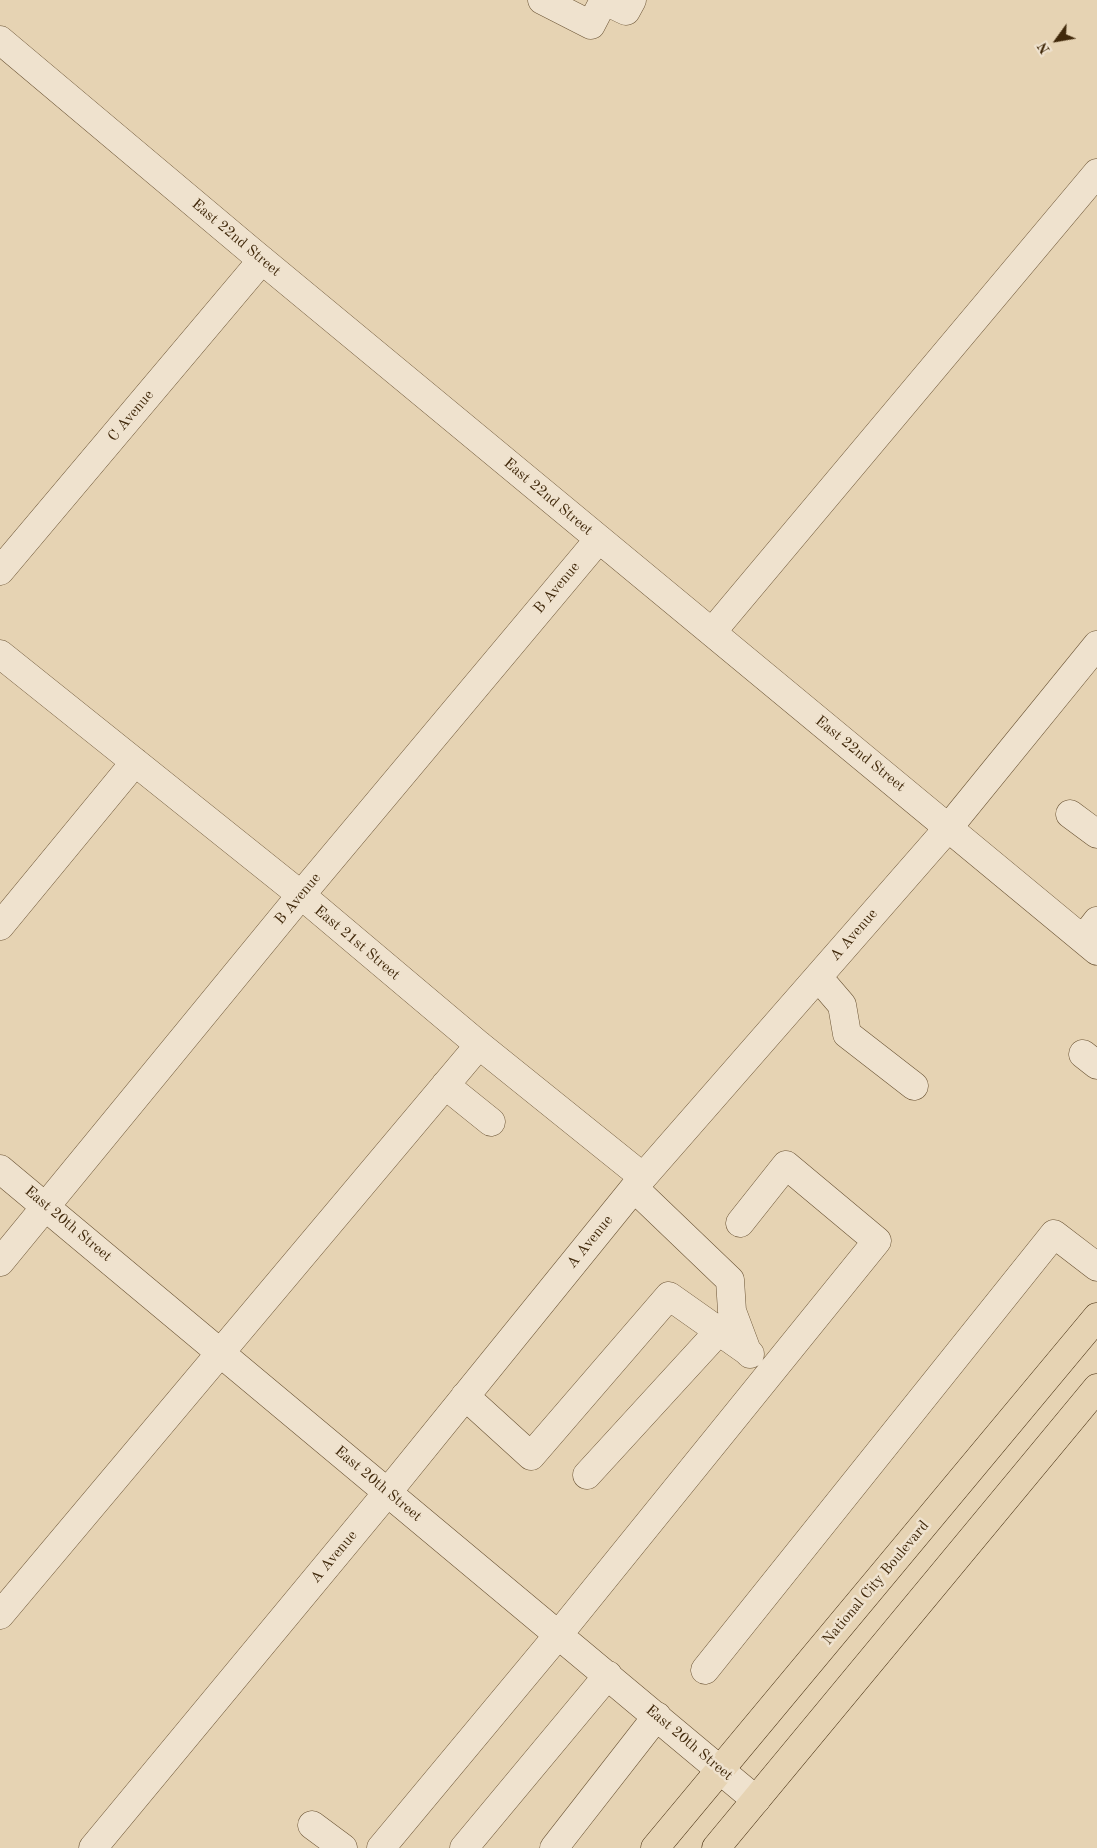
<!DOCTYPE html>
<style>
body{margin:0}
#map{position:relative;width:1097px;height:1848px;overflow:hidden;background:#e6d3b3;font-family:"Old Standard TT",serif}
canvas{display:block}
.north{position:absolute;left:1032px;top:15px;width:50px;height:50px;-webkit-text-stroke:4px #efe2ce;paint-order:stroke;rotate:238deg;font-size:14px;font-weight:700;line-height:20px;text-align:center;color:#40280a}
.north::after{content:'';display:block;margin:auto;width:18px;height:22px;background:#40280a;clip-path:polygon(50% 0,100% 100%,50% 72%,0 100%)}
</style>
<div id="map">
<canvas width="1097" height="1848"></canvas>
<div class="north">N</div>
</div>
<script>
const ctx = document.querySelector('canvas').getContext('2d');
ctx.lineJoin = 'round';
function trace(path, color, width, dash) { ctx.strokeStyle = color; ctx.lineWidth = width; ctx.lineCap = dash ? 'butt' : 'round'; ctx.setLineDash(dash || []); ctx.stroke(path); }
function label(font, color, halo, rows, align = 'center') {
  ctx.font = font + ' "Old Standard TT",serif'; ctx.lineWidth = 5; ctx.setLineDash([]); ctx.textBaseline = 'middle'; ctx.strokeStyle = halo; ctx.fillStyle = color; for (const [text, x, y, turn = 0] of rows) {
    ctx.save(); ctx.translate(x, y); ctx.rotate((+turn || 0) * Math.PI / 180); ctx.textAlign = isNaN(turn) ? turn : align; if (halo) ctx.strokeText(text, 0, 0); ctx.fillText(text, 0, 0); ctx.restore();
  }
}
const minor = new Path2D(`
 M542,0l49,25 13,-25
 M603,0l23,11 6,-11
 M0,40l251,211 846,700
 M0,571l262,-311
 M712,632l385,-459
 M0,654l301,241 178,150 164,132
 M1070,814l27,20
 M0,926l135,-164
 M1083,939l14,-18
 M818,977l24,28 5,29 67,52
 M1083,1054l14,11
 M445,1085l46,37
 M0,1169l756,631
 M634,1188l96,92 2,31 15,40 3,3
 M0,1262l301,-367 298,-356
 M465,1396l66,60 138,-160 78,55
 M587,1475l131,-143
 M0,1615l479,-570
 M705,1670l349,-436 43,33
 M312,1825l31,23
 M93,1848l294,-355 256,-316 306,-350 148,-182
 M381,1848l178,-214 318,-393 -91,-76 -46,58
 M464,1848l144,-173
 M554,1848l103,-132`);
const major = new Path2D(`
 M655,1848l442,-531
 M716,1848l381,-460`);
trace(minor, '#6a5334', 29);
trace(major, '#40280a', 29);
trace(minor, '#efe2ce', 28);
trace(major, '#e6d3b3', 28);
label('15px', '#40280a', '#efe2ce', [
 ["East 22nd Street",236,238,40],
 ["C Avenue",131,416,-50],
 ["East 22nd Street",548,497,40],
 ["B Avenue",557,588,-50],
 ["East 22nd Street",860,754,39],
 ["B Avenue",298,899,-50],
 ["A Avenue",854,935,-49],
 ["East 21st Street",357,943,40],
 ["East 20th Street",68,1224,40],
 ["A Avenue",590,1242,-51],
 ["East 20th Street",378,1484,40],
 ["A Avenue",334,1557,-50],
 ["National City Boulevard",876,1583,-50],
 ["East 20th Street",689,1743,40]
]);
</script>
